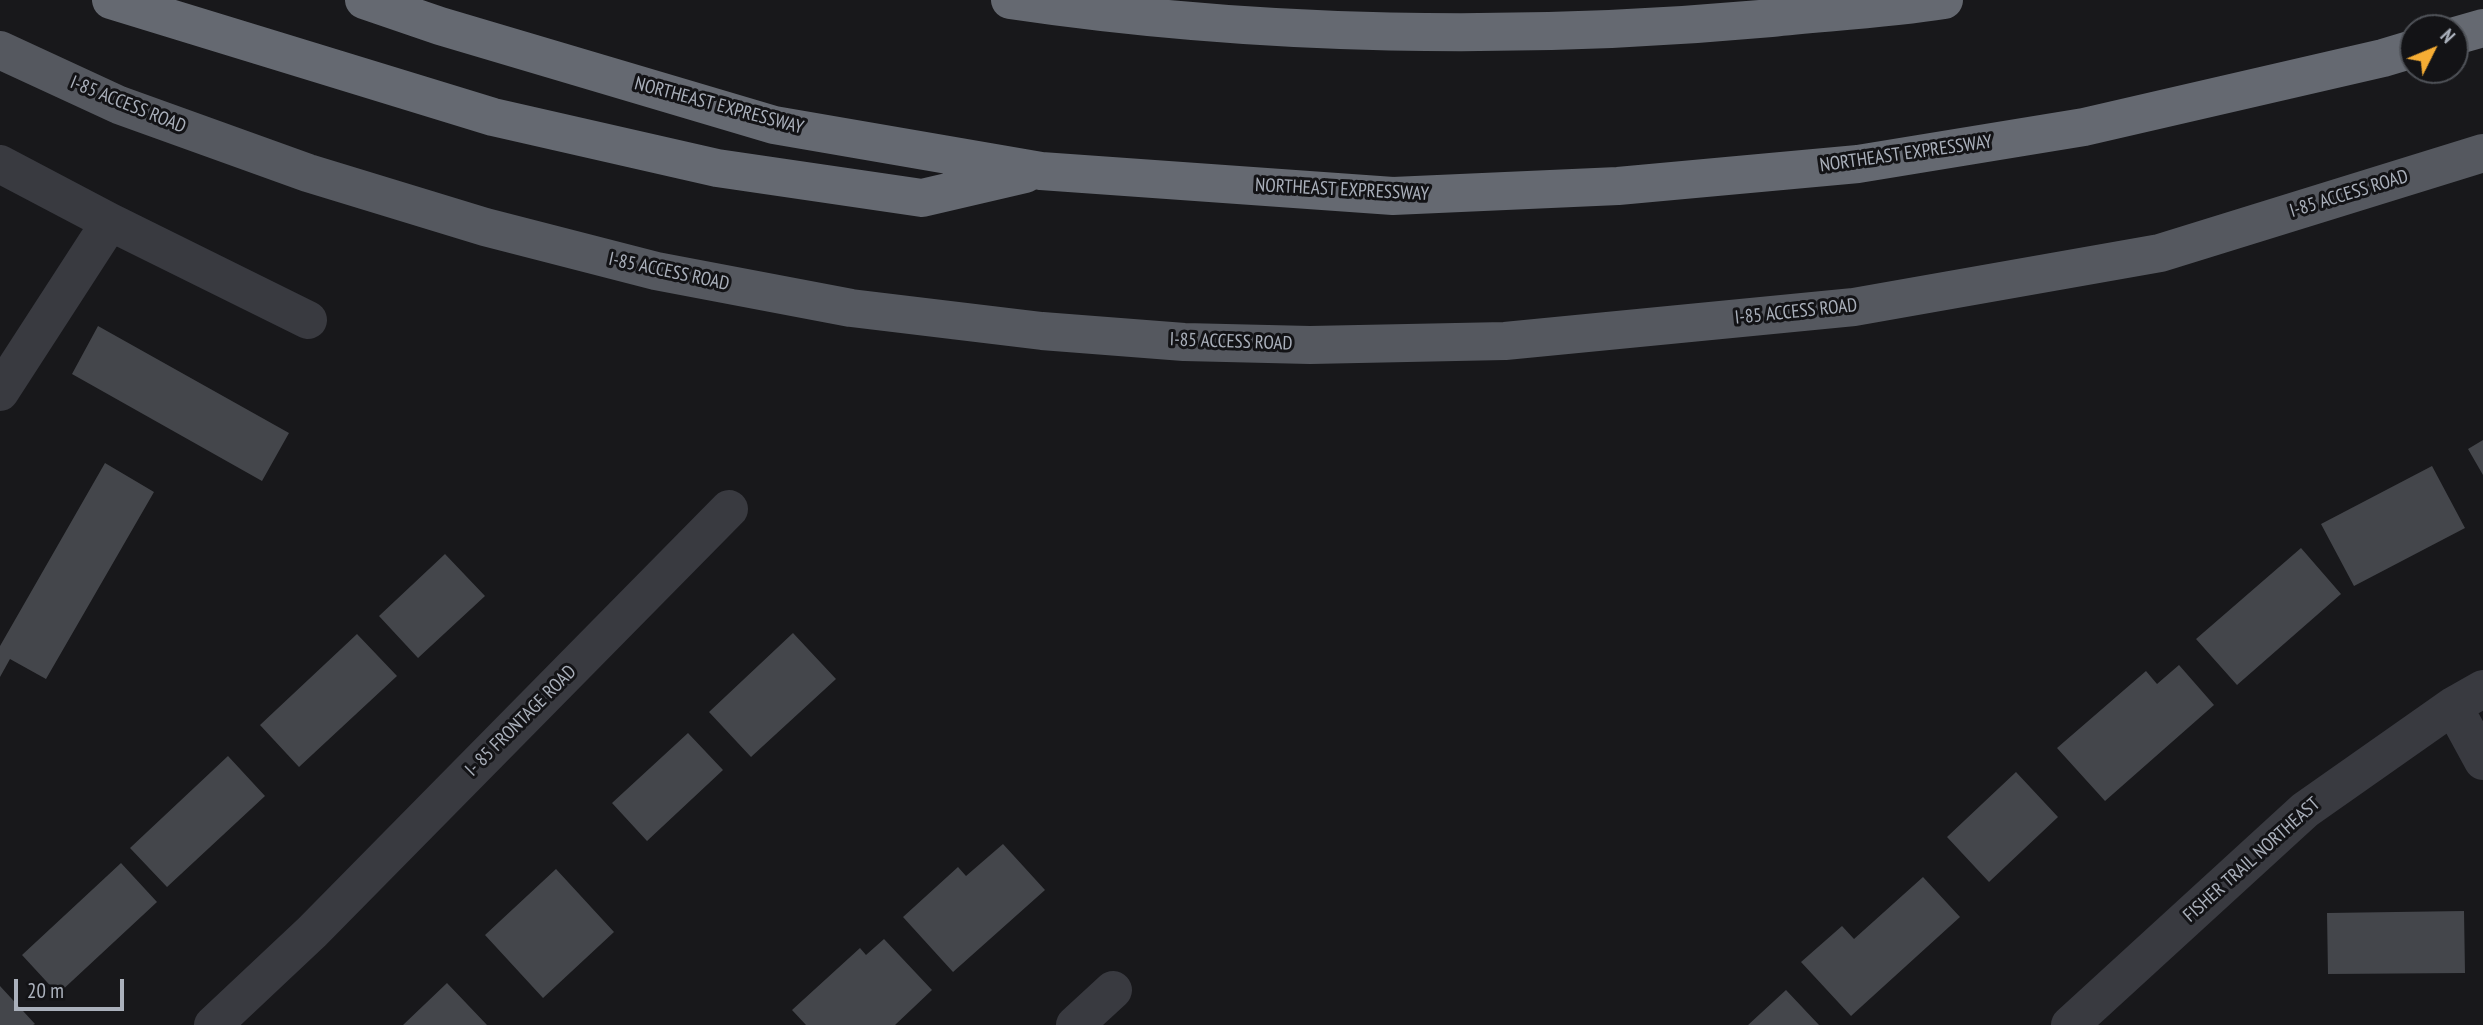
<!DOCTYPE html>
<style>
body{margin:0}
#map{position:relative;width:2483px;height:1025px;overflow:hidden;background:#18181b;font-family:"PT Sans Narrow",sans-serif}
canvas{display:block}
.north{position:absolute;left:2399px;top:14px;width:70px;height:70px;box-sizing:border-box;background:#131316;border:2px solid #4f5258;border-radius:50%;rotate:47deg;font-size:19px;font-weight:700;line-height:28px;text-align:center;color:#aab0bb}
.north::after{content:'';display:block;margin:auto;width:24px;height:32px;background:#f6ad34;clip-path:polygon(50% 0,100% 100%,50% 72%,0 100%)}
.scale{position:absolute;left:14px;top:979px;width:110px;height:32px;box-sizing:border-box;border:4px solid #aab0bb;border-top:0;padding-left:9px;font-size:21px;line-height:24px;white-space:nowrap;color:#aab0bb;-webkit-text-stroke:5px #131316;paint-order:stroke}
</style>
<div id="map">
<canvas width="2483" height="1025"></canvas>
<div class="north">N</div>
<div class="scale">20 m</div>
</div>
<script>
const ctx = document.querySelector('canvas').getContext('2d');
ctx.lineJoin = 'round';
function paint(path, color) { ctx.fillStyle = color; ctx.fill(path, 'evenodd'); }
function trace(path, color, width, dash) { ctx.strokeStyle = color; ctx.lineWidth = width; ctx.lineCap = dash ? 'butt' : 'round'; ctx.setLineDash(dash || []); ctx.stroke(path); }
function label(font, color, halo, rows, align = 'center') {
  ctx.font = font + ' "PT Sans Narrow",sans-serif'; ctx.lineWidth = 6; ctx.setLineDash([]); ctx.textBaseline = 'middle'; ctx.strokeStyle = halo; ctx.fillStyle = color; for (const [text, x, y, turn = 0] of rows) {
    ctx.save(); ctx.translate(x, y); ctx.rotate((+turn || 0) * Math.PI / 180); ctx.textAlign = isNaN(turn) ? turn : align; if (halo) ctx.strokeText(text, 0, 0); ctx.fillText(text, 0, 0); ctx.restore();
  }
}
paint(new Path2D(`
 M98,326l191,107 -27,48 -190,-107z
 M2483,440v35l-15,-26z
 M105,463l49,29 -108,187 -36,-20 -10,18v-31z
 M2432,466l33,62 -111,58 -33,-62z
 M2301,548l40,46 -104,91 -41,-46z
 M445,554l40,42 -67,62 -39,-42z
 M793,633l43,46 -85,78 -42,-45z
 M357,634l40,42 -98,91 -39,-42z
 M2179,665l35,40 -109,96 -48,-53 89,-77 11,13z
 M688,733l35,37 -76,71 -35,-38z
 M228,756l37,40 -98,91 -37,-39z
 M2016,772l42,45 -69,65 -42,-45z
 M1003,844l42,46 -92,82 -50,-55 55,-50 8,9z
 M121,863l36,39 -99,92 -36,-39z
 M556,869l58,63 -71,66 -58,-63z
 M1923,877l37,40 -109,99 -50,-54 41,-36 12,13z
 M2464,911l1,62 -137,1 -1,-61z
 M884,939l48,51 -37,35h-89l-14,-15 68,-62 6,7z
 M447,983l40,42h-84z
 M0,986l35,38 -2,1h-33z
 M1786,990l33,35h-71z`), '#44464b');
trace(new Path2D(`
 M0,164l110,58
 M0,392l110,-170 198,98
 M2453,706l30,55
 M213,1025l99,-93 417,-423
 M1075,1025l38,-35
 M2070,1025l235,-215 148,-104 30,-17`), '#393a40', 38);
trace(new Path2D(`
 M0,50l119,55 189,68 177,54 171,44 195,37 191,23 142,11 126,3 195,-4 349,-34 306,-54 323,-100`), '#55585f', 38);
trace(new Path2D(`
 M111,0l382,117 224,51 205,30 103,-24
 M364,0l76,26 334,99 267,46 352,25 225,-10 240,-22 226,-37 299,-69 30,-9
 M1010,0c249,37 510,41 761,18 57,-6 116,-9 173,-18
 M2455,36l28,-8`), '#656971', 38);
label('19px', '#aab0bb', '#131316', [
 ["I-85 ACCESS ROAD",128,105,22],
 ["NORTHEAST EXPRESSWAY",719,106,15],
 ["NORTHEAST EXPRESSWAY",1906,154,-8],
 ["NORTHEAST EXPRESSWAY",1342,190,3],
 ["I-85 ACCESS ROAD",2349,194,-17],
 ["I-85 ACCESS ROAD",669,272,12],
 ["I-85 ACCESS ROAD",1796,312,-6],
 ["I-85 ACCESS ROAD",1231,342,2],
 ["I- 85 FRONTAGE ROAD",521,721,-45],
 ["FISHER TRAIL NORTHEAST",2252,860,-42]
]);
</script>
